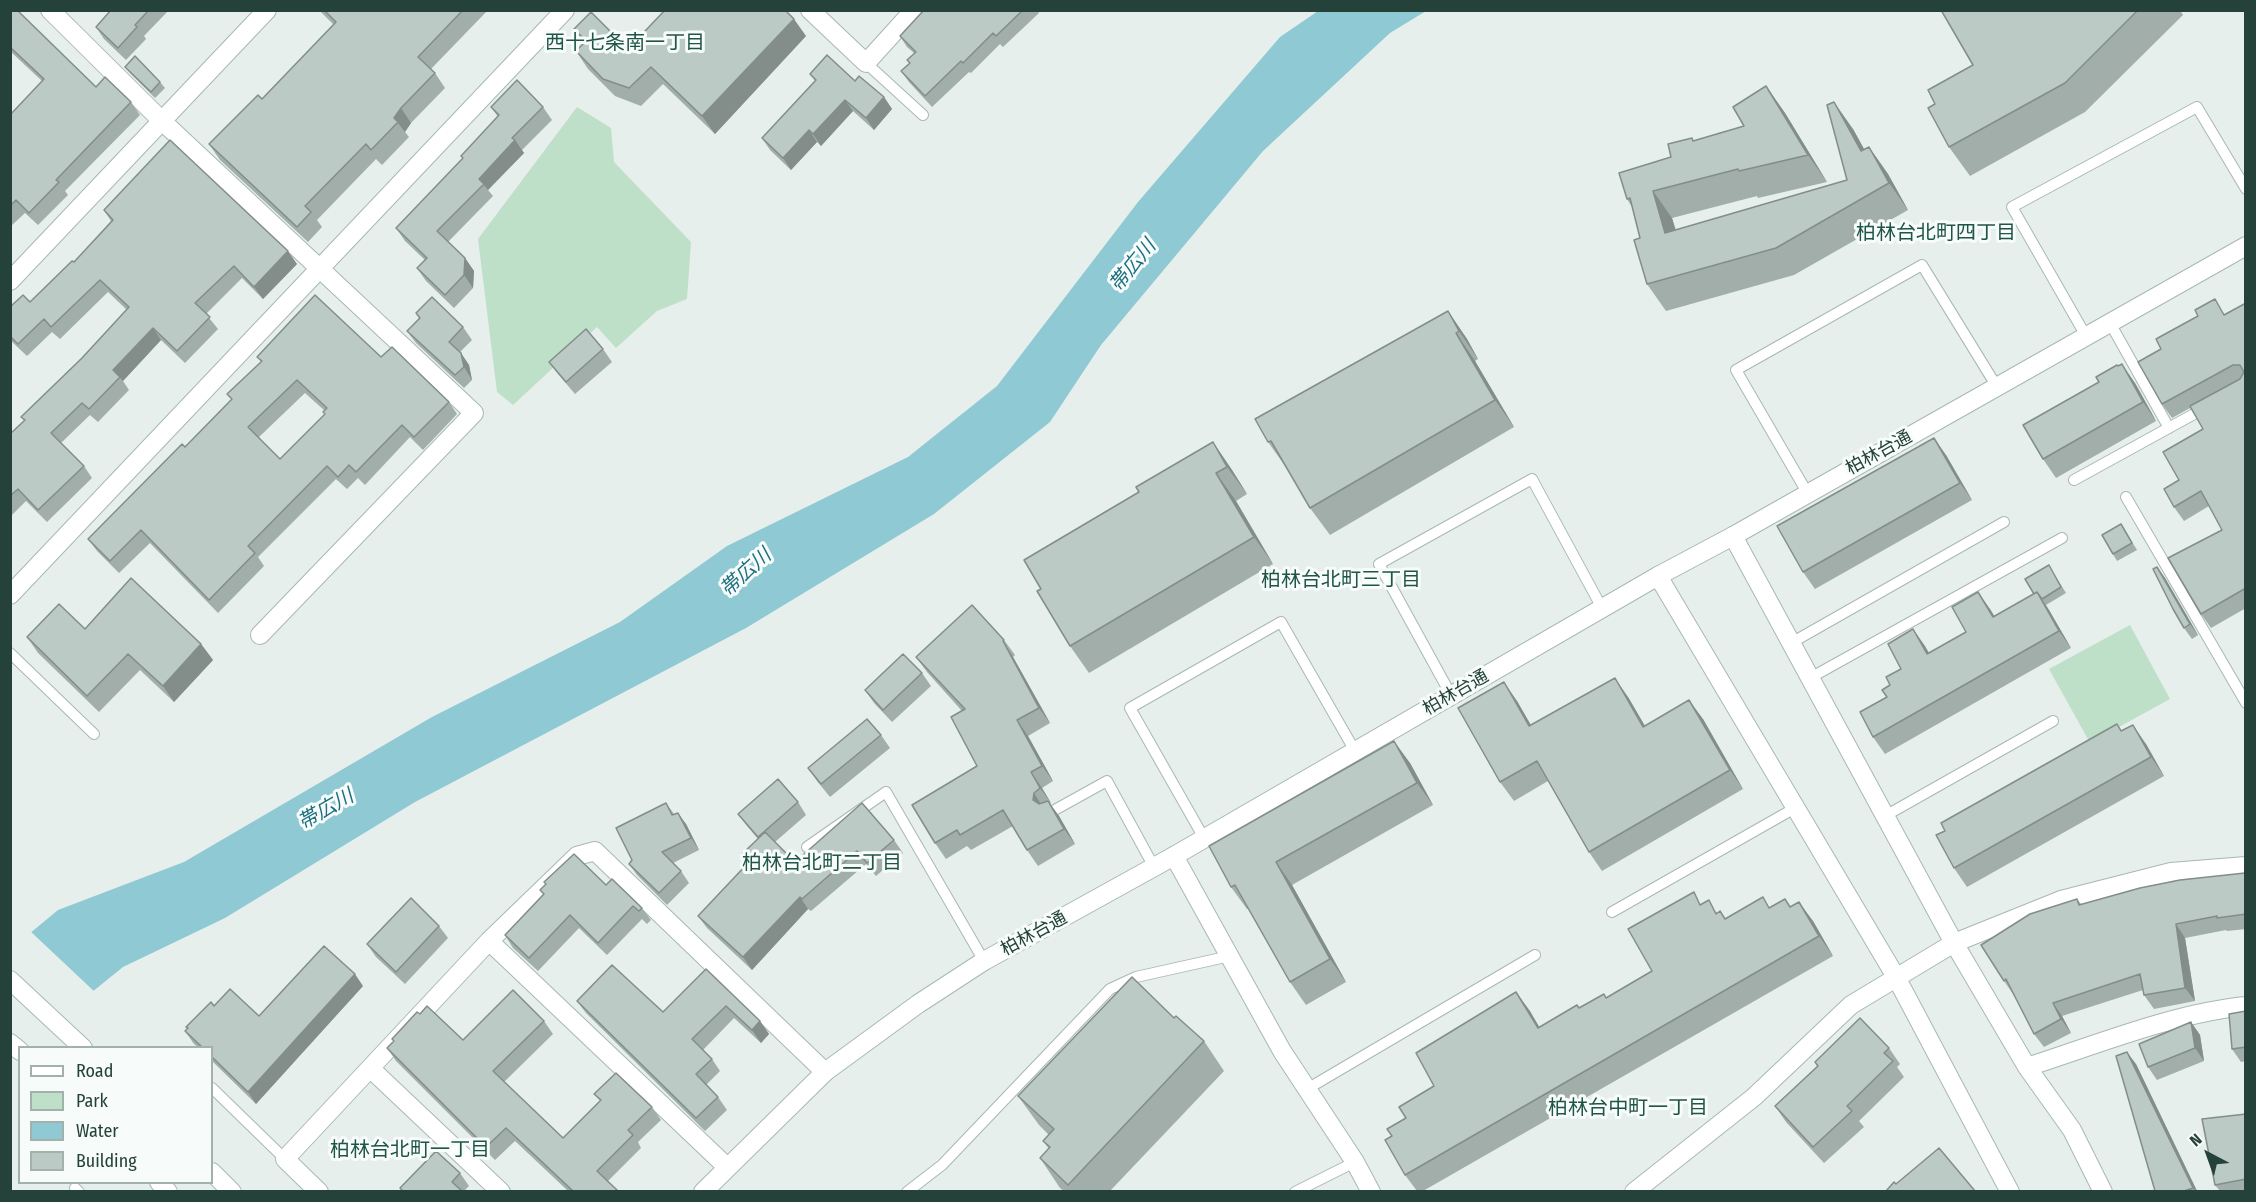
<!DOCTYPE html>
<meta charset="utf-8">
<style>
body{margin:0}
#map{position:relative;width:2256px;height:1202px;overflow:hidden;background:#e6efeb;font-family:"Fira Sans Condensed",sans-serif}
canvas{display:block}
.frame{position:absolute;inset:0;border:12px solid #24423a;pointer-events:none}
.legend{position:absolute;left:18px;top:1046px;width:195px;height:138px;box-sizing:border-box;background:#f7fbf9;border:2px solid #a3b1ad;margin:0;padding:8px 10px;list-style:none;font-size:18px;color:#24423a}
.legend li{display:flex;align-items:center;gap:12px;height:30px}
.legend b{width:30px;border:2px solid #a3b1ad}
.north{position:absolute;left:2178px;top:1124px;width:60px;height:60px;-webkit-text-stroke:4px #f7fbf9;paint-order:stroke;rotate:319deg;font-size:16px;font-weight:700;line-height:24px;text-align:center;color:#24423a}
.north::after{content:'';display:block;margin:auto;width:21px;height:27px;background:#24423a;clip-path:polygon(50% 0,100% 100%,50% 72%,0 100%)}
</style>
<div id="map">
<canvas width="2256" height="1202"></canvas>
<div class="frame"></div>
<ul class="legend">
<li><b style="height:8px;background:#fff"></b>Road</li>
<li><b style="height:16px;background:#bfe0c8"></b>Park</li>
<li><b style="height:16px;background:#8ec9d4"></b>Water</li>
<li><b style="height:16px;background:#bbcac4"></b>Building</li>
</ul>
<div class="north">N</div>
</div>
<script>
const ctx = document.querySelector('canvas').getContext('2d');
ctx.lineJoin = 'round';
function paint(path, color) { ctx.fillStyle = color; ctx.fill(path, 'evenodd'); }
function trace(path, color, width, dash) { ctx.strokeStyle = color; ctx.lineWidth = width; ctx.lineCap = dash ? 'butt' : 'round'; ctx.setLineDash(dash || []); ctx.stroke(path); }
function label(font, color, halo, rows, align = 'center') {
  ctx.font = font + ' "Fira Sans Condensed","Noto Sans JP",sans-serif'; ctx.lineWidth = 6; ctx.setLineDash([]); ctx.textBaseline = 'middle'; ctx.strokeStyle = halo; ctx.fillStyle = color; for (const [text, x, y, turn = 0] of rows) {
    ctx.save(); ctx.translate(x, y); ctx.rotate((+turn || 0) * Math.PI / 180); ctx.textAlign = isNaN(turn) ? turn : align; if (halo) ctx.strokeText(text, 0, 0); ctx.fillText(text, 0, 0); ctx.restore();
  }
}
paint(new Path2D(`
 M577,107l34,21 3,34 77,80 -4,57 -30,12 -41,37 -19,-21 -84,78 -16,-13 -19,-153z
 M2130,625l40,74 -80,44 -41,-74z`), '#bfe0c8');
paint(new Path2D(`
 M1318,11h108l-36,22 -127,118 -162,194 -51,77 -116,92 -188,114 -331,174 -190,116 -102,49 -99,80 -13,-98 47,-39 126,-48 248,-145 188,-95 107,-76 181,-89 89,-71 141,-184 142,-165z`), '#8ec9d4');
paint(new Path2D(`
 M29,930l67,63 -67,55h-9v7l-10,7v-117z`), '#e6efeb');
const service = new Path2D(`
 M866,63l57,52
 M2110,323l59,105
 M2086,336l-74,-129 185,-100 49,82
 M2074,480l131,-72
 M1808,494l-72,-124 186,-105 75,122
 M2126,497l120,206
 M1791,643l213,-121
 M10,653l84,81
 M1810,678l252,-140
 M1451,695l-72,-131 153,-85 70,129
 M1051,812l56,-31 47,86
 M1885,816l168,-95
 M1204,838l-74,-130 151,-86 74,129
 M807,847l79,-55 98,169
 M1612,912l183,-104
 M212,1088l73,71
 M1307,1089l228,-134
 M75,1188l4,4
 M907,1192l35,-27 168,-176 26,-12 94,-21
 M1295,1192l60,-30`);
const minor = new Path2D(`
 M50,10l112,111 312,292 -214,222
 M810,10l56,53 48,-53
 M10,281l257,-271
 M1733,536l221,407 73,124 45,63 31,62
 M1658,576l238,401 114,215
 M10,595l555,-585
 M1174,856l108,195 73,111 16,30
 M489,941l238,226
 M2027,1067c69,-22 147,-54 219,-61
 M370,1068l131,124
 M319,1192l-34,-33 204,-218 88,-85 18,-5 230,221
 M1634,1192l120,-95 97,-92 103,-62 107,-43 110,-28 75,-6`);
const tertiary = new Path2D(`
 M703,1192l122,-120 93,-68 66,-43 190,-105 484,-280 75,-40 513,-290`);
const secondary = new Path2D(`
 M10,980l73,68
 M10,1043l10,8
 M212,1172l20,20
 M159,1182l9,10`);
trace(service, '#a8b8b2', 12);
trace(minor, '#a8b8b2', 20);
trace(tertiary, '#a8b8b2', 20);
trace(secondary, '#a4bbb3', 20);
trace(service, '#fff', 10);
trace(minor, '#fff', 18);
trace(tertiary, '#fff', 18);
trace(secondary, '#fff', 18);
paint(new Path2D(`
 M10,10l86,77 35,15 9,13 -75,76 3,4 -30,30 -13,-12 -15,14v-112l32,-34 -32,-30z
 M111,10h58l-25,26 2,3 -20,21 -22,-21 -8,-12z
 M319,10h169l-57,59 4,4 10,15 -34,35 -6,9 4,5 -27,28 -6,-6 -59,61 5,7 -14,15 -88,-82 -11,-16 53,-45 72,-74z
 M924,10h114l1,3 -36,34 -3,-3 -29,29 -2,-1 -37,35 -23,-25 -8,-11 9,-8 4,-10 -7,-6 -7,-11z
 M1941,10h239l3,5 -98,97 -115,64 -21,-29 -14,-43 38,-39z
 M574,29l54,20 178,-13 -91,98 -52,-50 -22,22 -26,-10 -27,-27 -12,-18 8,-8z
 M125,67l35,15 5,6 -10,10 -25,-25z
 M810,74l45,7 29,16 8,12 -18,21 -21,-19 -32,35 -4,-4 -26,28 -21,-20 -8,-12 53,-57z
 M1766,86l19,27 42,69 -69,16 -1,-2 -85,22 4,12 171,-50 6,-51 11,20 5,-2 19,27 20,36 -114,65 -128,36 -19,-27 -7,-46 -8,-31 -5,-8 44,-42 73,-31z
 M491,107h52l9,13 -30,30 2,3 -36,37 5,6 -45,46 17,16 9,13 -1,17 -19,20 -28,-27 -9,-13 8,-8 -20,-19 -9,-13 67,-69 -2,-3 37,-39z
 M104,210l193,54 -34,35 -21,-21 -36,36 12,15 -33,34 -24,-23 -38,41 6,9 -31,32 -8,-7 -29,28 23,23 8,12 -45,44 -21,-21 -16,16v-83l14,-13 -3,-4 61,-59 45,-48 -19,-18 -48,47 -8,-7 -25,24 -17,-16v-33l20,-5 44,-40 37,-41z
 M2246,303v305l-35,20 -10,-14 21,-84 -13,-24 -25,15 -10,-14 5,-27 24,-51 -13,-21 -18,10 -10,-14 64,-90z
 M1448,311l19,28 11,20 -3,2 39,66 -184,108 -20,-27 -22,-38 -20,-28z
 M416,313l47,14 9,13 -12,12 9,13 3,15 -8,8 -48,-45 -9,-12 12,-13z
 M603,349l9,13 -37,32 -17,-20 -9,-12z
 M257,357h124l68,45 8,12 -34,36 -13,-13 -45,48 -7,-7 -11,11 -11,-10 -78,78 6,9 -46,47 -68,-70 -31,30 -22,-22 -9,-12 97,-92 47,-47 -5,-6 34,-32zM305,393l20,18v3l-45,45 -22,-21z
 M2135,383l21,38 -100,57 -13,-19z
 M1213,442l19,28 15,24 -11,7 37,63 -184,109 -19,-27 -29,-57 98,-97z
 M1946,455l26,45 -157,89 -12,-17z
 M2121,524l16,26 -20,11 -4,-7z
 M2157,567l8,11 33,57 -6,4 -8,-11z
 M2053,572l13,21 -20,12 25,43 -186,106 -12,-17 17,-52 11,-16 12,-40 16,24 37,-21 24,-23 5,8 39,-23z
 M85,629l116,15 12,16 -39,42 -34,-32 -41,42 -61,-59 -11,-16z
 M1004,640l11,15 -2,2 37,66 -22,13 25,45 -11,7 9,15 -1,1 9,12 16,28 -37,22 -11,-16 -14,-24 -42,24 -4,-4 -21,13 -11,-16 42,-77 -15,-55 -35,-39 -11,-15z
 M922,673l9,13 -39,36 -18,-19 -9,-13z
 M1628,697l17,29 58,-7 40,70 -141,82 -13,-19 -41,-71 -34,20 -14,-19 17,-81 14,24z
 M2117,724l5,7 24,13 18,32 -197,111 -13,-19 -9,-37z
 M881,735l9,13 -60,49 -13,-16 -9,-13z
 M1410,763l23,42 -141,80 54,97 -40,23 -16,-23 -42,-73h-1l-16,-22z
 M798,802l8,13 -31,27 20,20 99,-22 9,13 -27,23 -10,-12 -55,47 -3,-2 -56,61 -45,-42 -9,-12 49,-52 -6,-9 17,-16 -11,-13 -9,-12z
 M666,803l8,11 12,10 13,26 -26,13 8,8 8,12 -22,22 -30,-30 -8,-11 3,-4z
 M2246,874v55l-19,2 -1,-1 -41,8 10,63 -41,8 -10,-14 -1,-5 -81,26 9,17 -27,14 -10,-13 -21,-40 -9,-13 73,-82 4,5z
 M544,882l62,3 36,23 9,12 -4,4 -5,-5 -35,36 -28,-27 -41,43 -25,-23 -8,-13 38,-41 -3,-4 6,-6z
 M1702,904l16,9 8,6 44,-11 20,-1 23,14 20,35 -410,235h-6l-12,-16 -13,-39 14,-18 110,-126 23,35 41,-19 26,-10 46,-27z
 M439,926l9,12 -43,46 -29,-27 -9,-13z
 M706,969l54,52 9,13 -8,9 -27,-25 -31,32 9,9 8,12 -14,14 12,12 9,13 -22,21 -119,-118 -9,-12 86,11z
 M363,986l-107,118 -44,-43v-14h-14l-4,-3 -9,-13 29,-25 45,10z
 M2246,1011v50l-5,1 -9,-13z
 M420,1014l43,26 81,-19 9,13 -49,48 59,56 37,-37 -6,-7 58,13 9,13 -23,22 3,6 -33,33 11,10h-51l-53,-50 -20,19 -99,-99 -9,-13 7,-7 -2,-2z
 M1174,1018l30,23 20,30 -114,120h-46l-4,-3 -20,-30 9,-9 -6,-8 6,-6 -10,-10 -21,-29z
 M2191,1022l9,13 4,26 -47,19 -9,-13z
 M1889,1048l11,16 -3,3 7,10 -45,44 5,6 -40,36 -38,-41 -11,-16 42,-40 -2,-4z
 M2136,1064l61,127h-42z
 M2246,1114v77h-26l-5,-6z
 M460,1173l9,13 -5,5h-62l-2,-3z`), '#a1aea9');
paint(new Path2D(`
 M794,19l12,17 -91,98 -13,-18z
 M1766,86l19,27 42,69 -19,-27z
 M884,97l8,12 -18,21 -8,-12z
 M845,100l8,11 -32,35 -8,-12z
 M1834,102l19,27 27,49 -19,-27z
 M401,108l10,15 -6,9 -11,-14z
 M809,130l8,12 -26,28 -8,-12z
 M515,140l9,13 -36,37 -9,-11z
 M1869,147l19,27 20,36 -19,-27z
 M1653,191l19,27 12,42 -19,-27z
 M288,251l9,13 -34,35 -9,-12z
 M465,258l9,13 -1,17 -9,-13z
 M1448,311l19,28 11,20 -19,-28z
 M153,328l8,12 -38,41 -10,-11z
 M1456,333l19,28 39,66 -19,-27z
 M461,353l8,12 3,15 -8,-13z
 M2122,364l13,19 21,38 -13,-19z
 M1934,438l12,17 26,45 -12,-17z
 M1213,442l19,28 15,24 -20,-27z
 M1216,473l20,28 37,63 -19,-27z
 M2157,567l8,11 33,57 -8,-11z
 M1978,592l12,17 15,26 -12,-18z
 M2037,592l12,18 22,38 -12,-17z
 M1913,629l12,17 14,25 -12,-17z
 M1003,641l10,16 37,66 -11,-15z
 M201,644l12,16 -39,42 -11,-16z
 M1615,678l13,19 28,48 -13,-18z
 M1504,682l13,19 25,44 -13,-19z
 M1689,700l14,19 40,70 -13,-19z
 M1017,720l11,16 25,45 -11,-15z
 M2133,725l13,19 18,32 -13,-19z
 M1394,741l16,22 23,42 -16,-22z
 M1031,772l11,16 9,15 -11,-15z
 M1034,793l10,16 -11,-9z
 M1048,801l11,15 16,28 -11,-15z
 M678,813l8,11 13,26 -8,-12z
 M1276,862l16,23 54,97 -16,-23z
 M800,897l8,12 -56,61 -9,-13z
 M1799,902l14,19 20,35 -14,-20z
 M2176,924l9,14 10,63 -10,-13z
 M355,974l8,12 -107,118 -8,-12z
 M1516,992l14,19 21,36 -13,-19z
 M2053,1003l9,13 9,17 -10,-14z
 M760,1021l9,13 -8,9 -9,-13z
 M2191,1022l9,13 4,26 -9,-13z
 M2127,1052l9,12 61,127h-2l-2,-3z`), '#838d89');
const building = new Path2D(`
 M10,10h7l79,77 9,-10 26,25 -75,78 3,2 -30,31 -13,-13 -6,6v-91l34,-36 -34,-32z
 M111,10h38l-14,15 2,2 -19,21 -22,-21z
 M324,10h139l-45,47 17,16 -34,35 -7,10 4,4 -27,28 -5,-6 -61,62 6,6 -14,15 -88,-83 49,-49 4,4 74,-77z
 M665,10h120l9,9 -92,97 -51,-49 -22,21 -26,-9 -27,-28 10,-10 -12,-12 17,-17 37,37z
 M924,10h99l-27,26 -3,-3 -30,30 -2,-2 -36,35 -24,-25 9,-8 -3,-3 9,-8 -16,-16z
 M1941,10h197l-73,73 -116,64 -21,-39 7,-4 -7,-14 45,-25z
 M827,55l28,26 4,-5 25,21 -18,21 -21,-18 -32,34 -4,-4 -26,28 -21,-20 54,-58 -6,-6z
 M135,56l25,26 -9,10 -26,-25z
 M517,80l26,27 -31,31 3,2 -36,39 5,5 -47,47 28,27 -1,17 -19,20 -28,-27 10,-10 -31,-30 67,-70 -2,-2 38,-41 -8,-8z
 M1766,86l42,69 -69,16 -1,-2 -85,22 12,42 182,-53 -20,-75 7,-3 27,49 8,-4 20,36 -113,65 -129,36 -13,-44 6,-2 -10,-40 -3,1 -8,-26 52,-16 -3,-13 24,-6 1,3 51,-15 -11,-19z
 M170,140l118,111 -34,36 -20,-21 -39,37 15,14 -33,34 -24,-23 -40,42 7,7 -31,32 -7,-6 -31,30 33,33 -46,44 -20,-21 -8,7v-62l15,-14 -4,-3 61,-59 47,-51 -29,-27 -49,47 -7,-8 -26,25 -8,-8v-29l13,-12 7,7 42,-41 2,1 39,-42 -9,-10z
 M315,295l66,62 11,-10 57,55 -35,35 -12,-12 -46,47 -7,-7 -11,12 -11,-11 -79,80 7,7 -46,47 -68,-70 -31,31 -22,-22 94,-95 3,3 47,-48 -5,-5 35,-33 -5,-4zM297,380l30,28 -4,4 2,2 -45,45 -32,-32z
 M432,297l31,30 -14,15 12,11 3,14 -9,8 -48,-44 13,-13 -4,-5z
 M2215,299l9,16 22,-12v285l-45,26 -33,-56 54,-28 -21,-39 -27,16 -10,-18 15,-9 -16,-28 40,-23 -13,-23 50,-27 4,-7 -4,-7h-7l-71,39 -24,-42 23,-13 -5,-10 42,-23 -3,-6z
 M1448,311l11,20 -3,2 39,67 -185,108 -39,-67 -3,1 -13,-23z
 M586,329l17,20 -37,33 -17,-20z
 M2122,364l21,38 -100,57 -20,-34 76,-43 -3,-5 21,-12 1,1z
 M1934,438l26,45 -157,89 -26,-46z
 M1213,442l14,25 -11,6 38,64 -184,109 -33,-55 4,-2 -17,-29 115,-68 -3,-5z
 M2121,524l11,19 -19,11 -11,-19z
 M2049,565l12,22 -19,12 -5,-7 -3,2 -9,-15z
 M2157,567l33,57 -6,4 -11,-19 -20,-40z
 M131,578l70,66 -38,42 -35,-32 -41,42 -60,-59 32,-33 26,25z
 M1978,592l15,25 44,-25 22,39 -186,106 -13,-25 27,-15 -5,-7 8,-5 -4,-8 15,-8 -13,-25 25,-15 14,25 39,-22 -14,-25z
 M972,605l32,35 -1,1 36,67 -22,12 25,46 -11,6 9,16 -6,5 -1,7 6,4 9,-3 16,28 -37,21 -24,-40 -43,25 -3,-5 -22,13 -23,-38 65,-39 -26,-49 14,-8 -49,-52z
 M903,654l19,19 -39,37 -18,-20z
 M1615,678l28,49 46,-27 41,70 -141,82 -52,-91 -37,21 -42,-74 46,-26 25,44z
 M867,719l14,16 -60,49 -13,-16z
 M2117,724l4,7 12,-6 18,32 -197,111 -18,-33 9,-4 -4,-8z
 M1394,741l23,42 -141,79 54,97 -40,23 -55,-97 -4,2 -22,-41z
 M778,779l20,23 -40,35 -20,-23z
 M666,803l6,12 6,-2 13,25 -29,14 19,19 -22,22 -30,-29 3,-4 -16,-32z
 M862,803l32,37 -27,23 -10,-12 -55,48 -2,-2 -57,60 -45,-41 50,-53 -7,-8 24,-23 30,30z
 M574,854l32,31 6,-6 30,29 -3,3 -6,-5 -35,37 -28,-28 -41,43 -24,-23 39,-41 -4,-4 6,-6 -2,-2z
 M2245,873l1,41 -29,4v-2l-41,8 9,64 -41,7 -4,-21 -87,29 8,16 -27,15 -28,-55 -2,2 -23,-36 49,-31 47,-15 2,6 61,-17 40,-8z
 M1694,892l6,13 9,-5 7,14 4,-3 5,8 38,-22 6,11 16,-9 5,8 9,-5 20,34 -414,239 -20,-35 7,-4 -5,-7 19,-11 -7,-11 35,-21 -18,-33 100,-61 22,36 39,-23 2,3 25,-14 2,4 46,-27 -24,-42z
 M411,898l28,28 -43,46 -29,-28z
 M324,946l31,28 -107,118 -36,-35v-10h-10l-17,-16 3,-3 -2,-1 25,-25 3,4 16,-17 29,27z
 M612,965l51,47 43,-43 54,52 -8,9 -26,-24 -34,33 20,20 -16,15 22,23 -22,21 -119,-117z
 M1132,977l42,41 2,-2 28,25 -136,144 -28,-27 10,-11 -7,-6 11,-12 -36,-33z
 M513,990l31,31 -51,50 70,67 38,-38 -7,-6 22,-21 36,34 -24,23 5,5 -36,36 21,20h-45l-67,-63 -20,19 -99,-99 7,-7 -2,-2 25,-27 3,2 7,-8 36,34z
 M2246,1011v36l-14,2 -3,-35z
 M1860,1018l29,30 -5,5 9,8 -46,45 5,5 -39,36 -38,-41 43,-40 -3,-4z
 M2191,1022l4,26 -47,19 -9,-23z
 M2127,1052l66,136 -9,3h-29l-39,-135z
 M2246,1114v65l-31,6 -13,-66z
 M1939,1148l36,43h-89l8,-9 2,2z
 M436,1151l24,22 -8,9 10,9h-59l-3,-3z`);
paint(building, '#bbcac4');
trace(building, '#838d89', 1.5);
label('18px', '#24423a', '#f7fbf9', [
 ["柏林台通",1879,453,-29],
 ["柏林台通",1456,693,-30],
 ["柏林台通",1034,934,-29]
]);
label('20px', '#1f5548', '#f7fbf9', [
 ["西十七条南一丁目",625,43],
 ["柏林台北町四丁目",1936,233],
 ["柏林台北町三丁目",1341,580],
 ["柏林台北町二丁目",822,863],
 ["柏林台中町一丁目",1628,1108],
 ["柏林台北町一丁目",410,1150]
]);
label('italic 20px', '#1c6f80', '#f7fbf9', [
 ["帯広川",1133,266,-51],
 ["帯広川",746,573,-42],
 ["帯広川",326,810,-30]
]);
</script>
